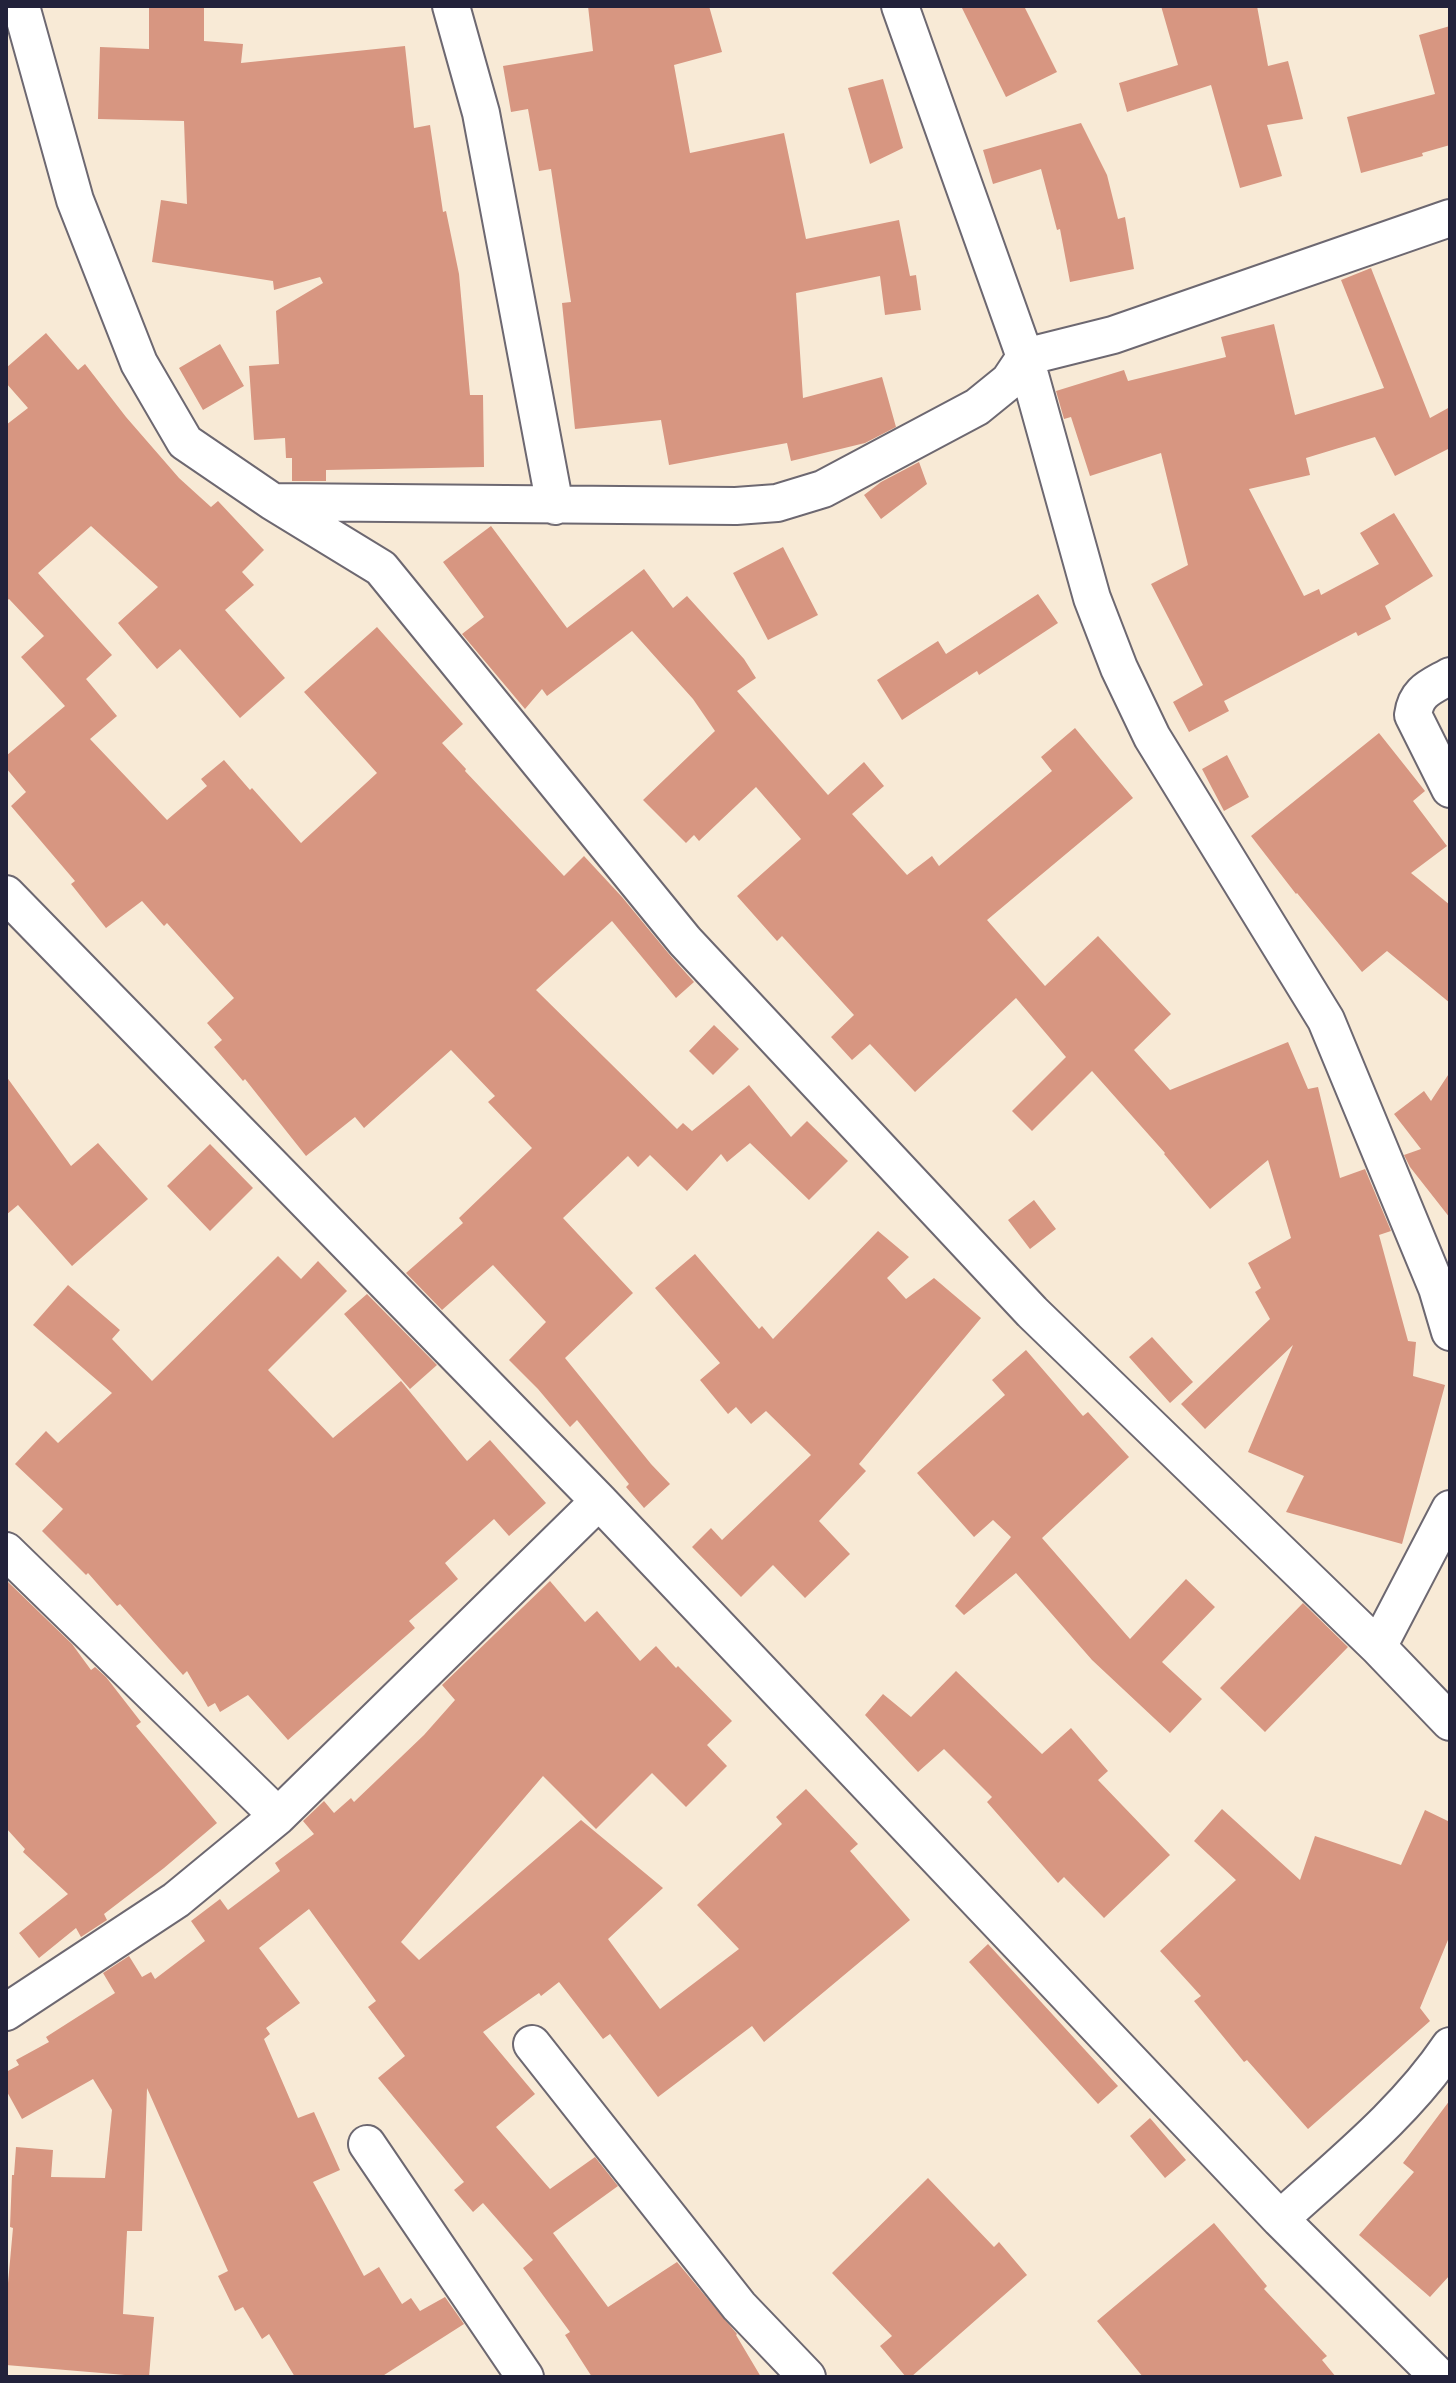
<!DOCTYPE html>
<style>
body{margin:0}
#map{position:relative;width:1456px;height:2383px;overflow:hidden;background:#f8ead6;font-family:Vollkorn,serif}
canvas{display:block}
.frame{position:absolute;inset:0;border:8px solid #22223b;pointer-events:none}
</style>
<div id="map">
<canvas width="1456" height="2383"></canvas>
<div class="frame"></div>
</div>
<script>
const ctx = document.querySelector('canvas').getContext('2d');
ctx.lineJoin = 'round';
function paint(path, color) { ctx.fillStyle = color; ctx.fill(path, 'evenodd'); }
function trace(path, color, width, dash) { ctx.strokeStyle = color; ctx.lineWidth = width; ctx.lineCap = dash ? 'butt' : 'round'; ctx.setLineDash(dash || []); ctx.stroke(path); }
paint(new Path2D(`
 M149,6h55v35l39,3 -2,19 164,-17 9,82 16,-3 13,87 3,-1 13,63 11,121h13l1,72 -158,3v11h-34v-23h-6l-1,-20 -31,2 -5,-74 30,-2 -3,-53 47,-28 -3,-6 -46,13 -1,-9 -121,-19 9,-62 26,4 -3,-83 -86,-2 2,-72 49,2z
 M588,6h121l13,46 -48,13 16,88 94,-20 22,106 93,-19 11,56 6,-1 5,35 -36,5 -5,-39 -84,17 7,105 79,-21 14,50 -31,16 -74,18 -4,-18 -118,22 -8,-45 -86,9 -13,-126 9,-1 -20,-133 -12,2 -11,-62 -17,3 -8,-46 90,-15z
 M961,6h63l33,66 -51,25z
 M1161,6h96l11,60 20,-5 15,58 -36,6 15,51 -42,12 -29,-103 -84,27 -8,-29 59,-18z
 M1450,26v119l-28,8 1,3 -62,17 -14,-56 88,-23 -16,-59z
 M883,79l20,69 -33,16 -22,-76z
 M1081,123l26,52 11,44 7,-2 9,52 -64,13 -10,-53 -3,1 -16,-61 -48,15 -10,-34z
 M1371,268l59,150 20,-11v41l-55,28 -20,-39 -69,21 4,17 -61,14 55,107 15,-7 2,6 58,-31 -19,-31 34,-20 39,63 -48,30 6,13 -33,17 -2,-4 -132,69 5,10 -40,21 -16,-30 30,-17 -52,-101 37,-19 -27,-112 -71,23 -19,-59 -7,2 -8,-28 68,-21 4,11 98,-24 -5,-20 53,-13 21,91 89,-27 -43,-108z
 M46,333l32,37 7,-6 41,53 53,61 32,29 7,-6 46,49 -22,22 12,13 -29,25 60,68 -45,40 -60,-69 -23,20 -39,-46 40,-36 -67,-61 -53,47 74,82 -26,24 31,37 -27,23 77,81 40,-34 -6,-7 23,-19 26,30 2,-2 49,55 76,-70 -73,-81 73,-65 86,97 -21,19 24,26 -1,2 99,105 20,-20 38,41 47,57 25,28 -18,16 -64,-77 -76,69 141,139 6,-6 9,8 57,-46 42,52 16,-16 41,40 -39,39 -59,-57 -23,19 -6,-8 -34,37 -37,-36 -12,12 -10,-11 -65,62 70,75 -68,65 86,106 19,20 -26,24 -18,-21 3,-3 -52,-64 -7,7 -32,-38 -29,-29 37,-38 -53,-57 -51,45 -36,-37 57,-50 -4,-5 73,-70 -44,-46 7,-6 -44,-46 -87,78 -9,-11 -49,39 -61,-77 -2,2 -29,-34 8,-7 -15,-17 27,-25 -67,-75 -3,3 -22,-25 -36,27 -35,-44 4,-3 -64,-75 15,-14 -20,-24v-12l59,-50 -44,-49 23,-21 -35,-37 -3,2v-176l22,-17 -22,-25v-15z
 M220,344l24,42 -41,24 -24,-42z
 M919,462l8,22 -46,35 -17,-24 17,-13z
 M491,526l76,102 77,-59 29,39 14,-12 57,63 12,19 -19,13 91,104 36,-33 20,24 -32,28 55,61 25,-19 7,10 113,-95 -11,-14 34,-29 58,70 -146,122 58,66 53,-50 73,78 -37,36 36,40 118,-48 20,47 10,-2 22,91 25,-9 26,62 -12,4 29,106 8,1 -3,34 32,9 -43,159 -116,-32 18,-36 -56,-24 45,-107 -88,84 -24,-25 89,-85 -15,-27 6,-4 -13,-25 43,-25 -23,-78 -58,49 -46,-55 1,-1 -73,-82 -60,60 -20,-20 54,-54 -50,-59 -101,94 -45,-48 -18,16 -21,-23 23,-22 -72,-79 -5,5 -40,-45 64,-57 -45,-52 -57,54 -5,-6 -8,8 -43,-43 72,-69 -22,-32 -61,-68 -85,65 -5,-7 -17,20 -63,-75 22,-17 -41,-55z
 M783,547l35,68 -50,25 -35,-67z
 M1038,594l20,29 -79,52 -2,-4 -75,49 -25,-40 61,-39 8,13z
 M1379,733l46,58 -12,10 34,45 -36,27 39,32v98l-63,-52 -25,21 -65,-79 -1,1 -45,-58z
 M1227,755l22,42 -25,14 -22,-42z
 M714,1025l25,24 -26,26 -24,-24z
 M1450,1072v146l-40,-51 -6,-12 17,-6 -27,-35 30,-23 7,10z
 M6,1076l65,90 27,-23 50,56 -76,67 -54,-61 -12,10z
 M210,1144l43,44 -43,43 -43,-45z
 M1034,1200l22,29 -26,20 -22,-29z
 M878,1231l31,26 -22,21 19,21 28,-21 47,40 -122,146 7,7 -47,50 31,33 -45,44 -32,-33 -32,32 -49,-50 19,-19 11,12 89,-85 -45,-44 -15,13 -15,-17 -8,7 -28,-34 20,-17 -65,-75 40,-34 64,75 3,-3 11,13z
 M278,1256l23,23 17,-18 29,30 -79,79 65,68 68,-57 66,80 23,-21 56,63 -37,33 -15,-17 -49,44 13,16 -49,42 6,7 -127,112 -40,-45 -28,17 -5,-9 -7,4 -21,-36 -4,4 -63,-71 -3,2 -29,-33 -2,2 -44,-44 21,-22 -48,-45 31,-33 12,12 54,-50 -79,-68 35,-40 52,45 -8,9 40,42z
 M367,1294l70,71 -27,24 -66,-75z
 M1152,1337l41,45 -23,21 -41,-46z
 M1026,1350l57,66 5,-4 41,45 -87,81 88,101 56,-60 29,28 -53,55 40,37 -32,34 -78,-73 -76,-87 -52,42 -9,-9 56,-69 -18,-17 -19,17 -57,-64 88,-78 -13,-15z
 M6,1580l66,64 19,26 4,-3 11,10 35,45 -5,4 81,97 -53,45 -60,46 3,6 -26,17 -5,-9 -37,30 -20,-25 49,-39 -45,-42 2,-3 -19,-21z
 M550,1581l35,41 12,-11 43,50 16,-15 20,22 2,-2 54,55 -25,24 20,21 -41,41 -34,-34 -56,56 -53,-53 -142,166 18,18 162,-140 82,68 -55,51 52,70 79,-60 -42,-44 85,-81 -6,-7 30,-28 52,55 -8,7 60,69 -146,122 -12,-16 -94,71 -48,-63 -7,5 -44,-57 -18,14 -2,-3 -56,39 52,62 -39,33 54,62 45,-32 23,29 -65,47 55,74 69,-45 60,72 -1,1 25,42h-169l-27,-42 5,-3 -47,-64 10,-8 -50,-57 -10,9 -19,-22 10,-8 -86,-104 27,-22 -37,-49 8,-6 -67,-92 -50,39 41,55 -34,25 4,6 -6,5 34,79 16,-6 26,58 -27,12 51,94 15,-9 23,37 9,-6 9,13 25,-14 19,27 -83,53h-86l-26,-43 -7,5 -19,-32 -8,4 -17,-35 10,-5 -81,-183 -5,143h-15l-4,83 31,3 -5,60 -143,-12v-60l7,-77 -3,-1 2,-52h2l2,-28 37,3 -2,27 54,1 7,-68 -19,-31 -71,40 -16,-29v-18l13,-7 -3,-5 33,-18 -3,-5 69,-44 -12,-20 26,-17 13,21 9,-5 4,7 50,-38 -14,-20 29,-22 8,11 52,-39 -5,-8 39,-29 -11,-13 21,-20 10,12 17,-15 3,4 70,-67 31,-35 -13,-15z
 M1303,1603l45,44 -83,85 -45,-44z
 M956,1671l86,83 29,-26 37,43 -10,9 72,75 -66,63 -40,-41 -6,6 -71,-81 5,-5 -48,-48 -26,23 -53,-57 18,-21 28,23z
 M1222,1809l78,71 15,-44 86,29 24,-55 25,12v113l-30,73 10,13 -122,108 -61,-69 -3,2 -50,-61 7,-5 -41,-45 76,-71 -42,-39z
 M988,1944l130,142 -20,18 -129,-142z
 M1450,2100v175l-20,22 -71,-62 55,-63 -11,-9z
 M1150,2118l36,42 -21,18 -35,-42z
 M928,2178l66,69 5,-5 28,33 -116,102h-5l-26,-31 12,-10 -60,-63z
 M1214,2223l53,63 -3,3 63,67 -5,4 14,17h-193l-46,-56z`), '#d79681');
const minor = new Path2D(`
 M21,6l54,194 64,163 46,79 88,60 108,66 304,373 347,371 346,335 72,75
 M451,6l30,107 74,393
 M900,6l125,351 67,241 27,70 33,69 174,283 111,268 13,44
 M274,502l462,4 41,-3 46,-14 154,-82 32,-26 16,-24 88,-22 337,-117
 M1450,676c-19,11 -34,15 -37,39l37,74
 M6,894l593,607 681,718 159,158
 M6,1551l272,265
 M1378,1647l72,-138
 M6,2012l170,-112 102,-84 321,-315
 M532,2044l207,262 68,71
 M367,2144l158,233
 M1280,2219c59,-54 125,-106 170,-173`);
trace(minor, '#6d6871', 40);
trace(minor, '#fff', 36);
</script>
